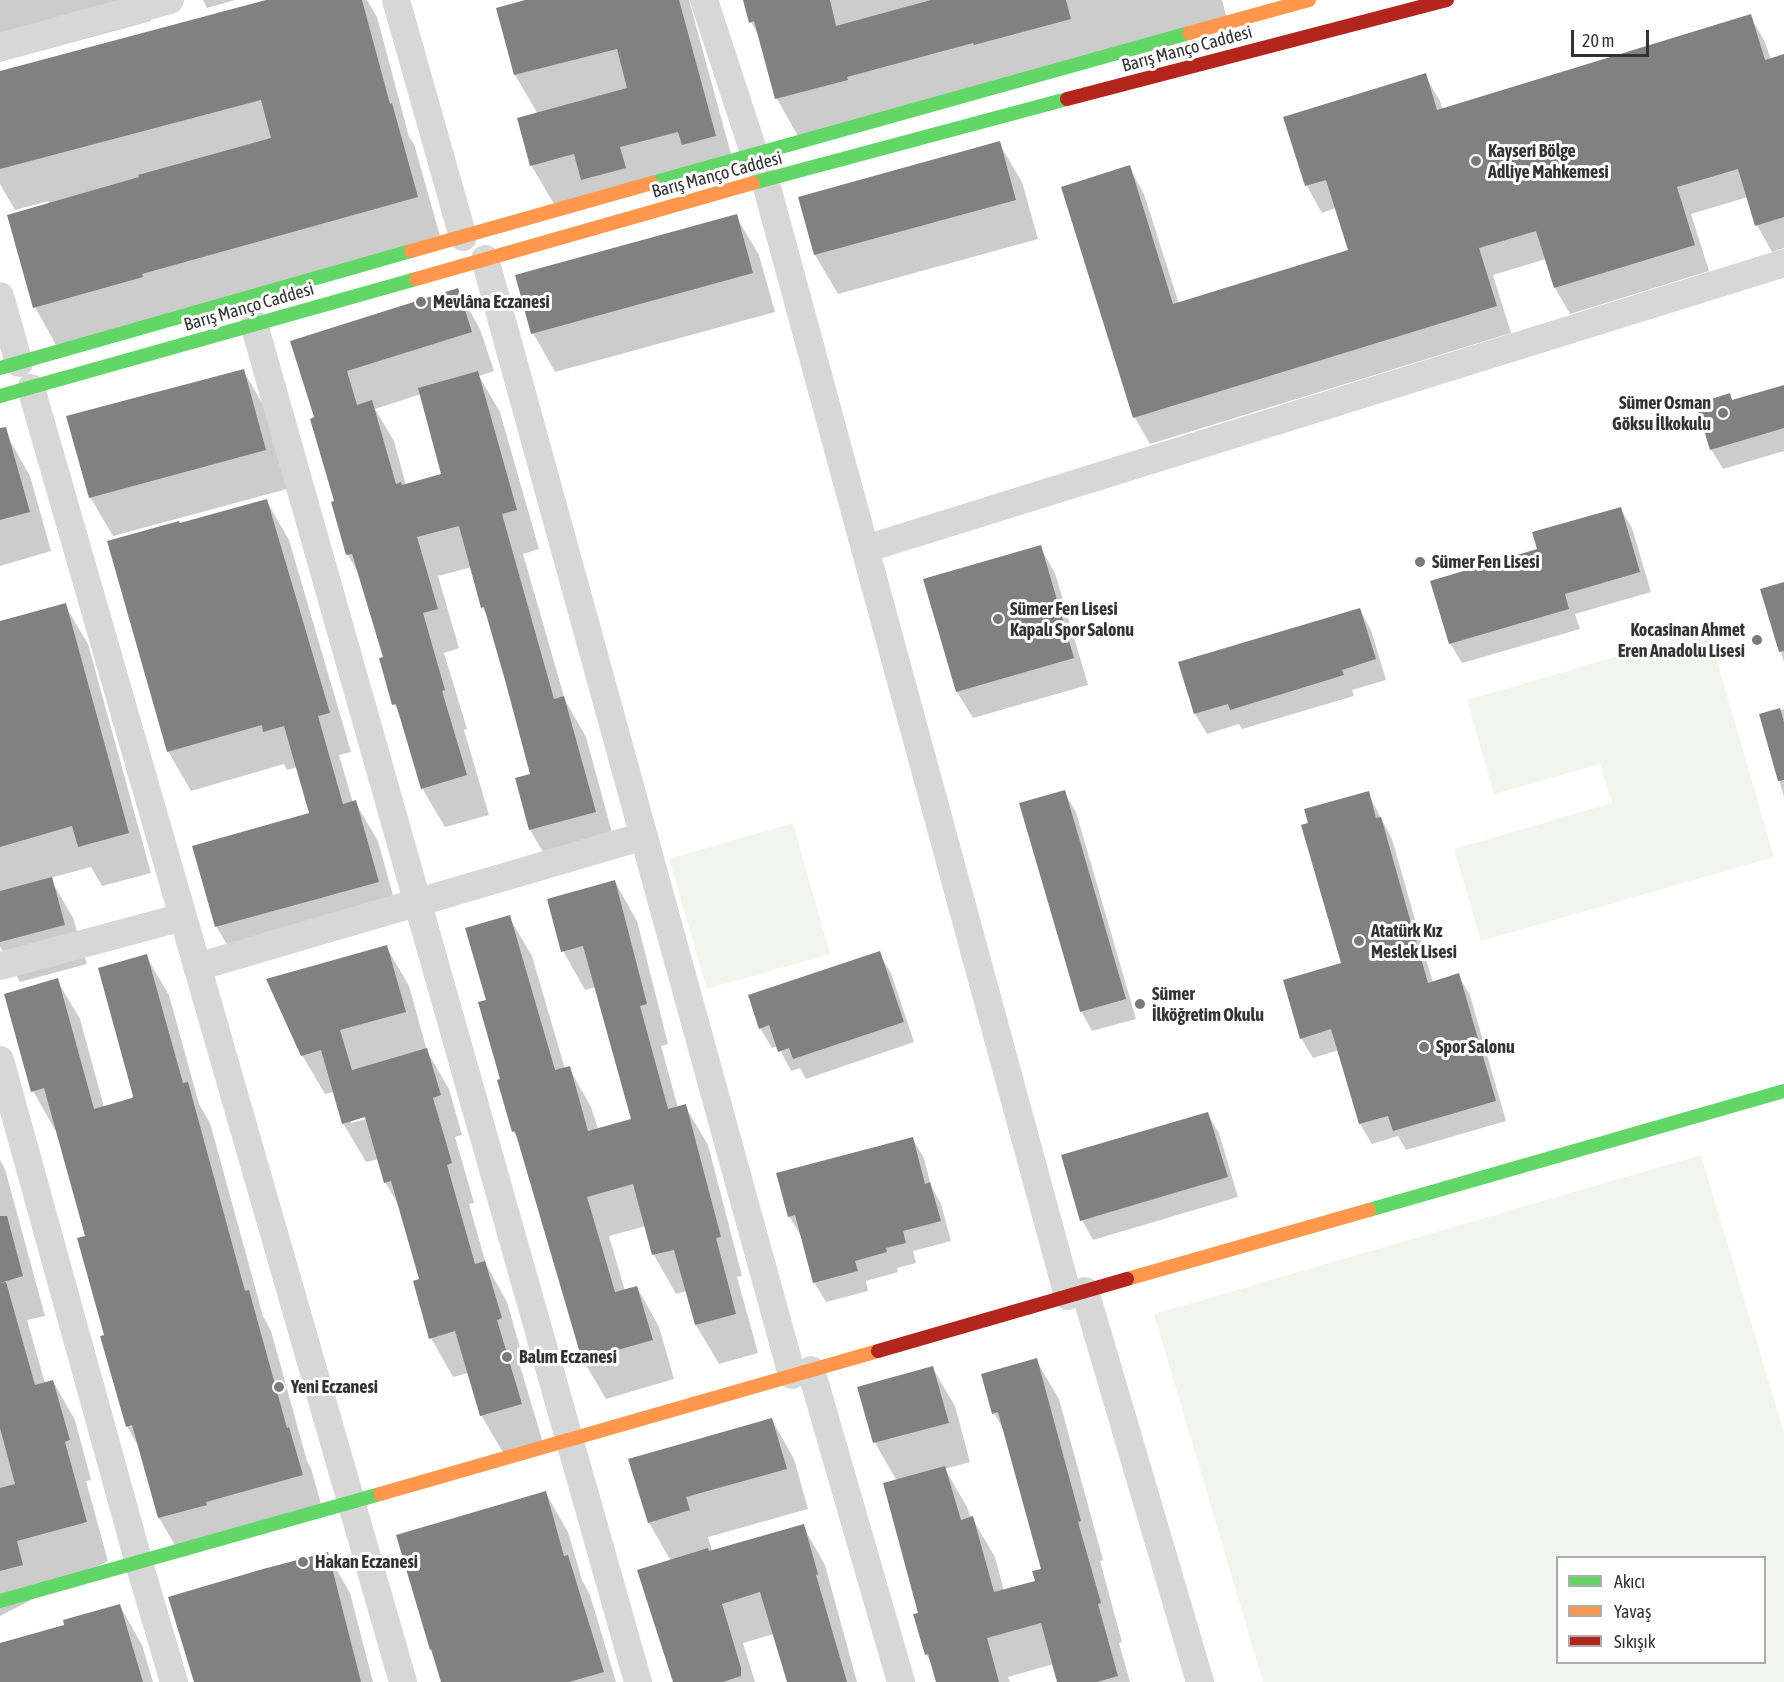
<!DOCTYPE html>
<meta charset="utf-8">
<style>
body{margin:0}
#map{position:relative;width:1784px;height:1682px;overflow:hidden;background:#fff;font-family:"Asap Condensed",sans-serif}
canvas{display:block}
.legend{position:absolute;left:1556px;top:1556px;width:210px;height:108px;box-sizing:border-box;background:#fff;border:2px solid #adadad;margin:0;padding:8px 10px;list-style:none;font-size:18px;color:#333}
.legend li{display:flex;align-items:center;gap:12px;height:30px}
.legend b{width:30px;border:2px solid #adadad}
.scale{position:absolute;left:1571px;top:30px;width:78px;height:27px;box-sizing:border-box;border:3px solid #333;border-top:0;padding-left:8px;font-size:18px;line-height:21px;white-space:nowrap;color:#333;-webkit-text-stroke:4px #fff;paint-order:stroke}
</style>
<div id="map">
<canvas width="1784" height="1682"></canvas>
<ul class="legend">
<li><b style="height:8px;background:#63d668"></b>Akıcı</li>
<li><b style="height:8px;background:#ff974d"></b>Yavaş</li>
<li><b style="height:8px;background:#b3261e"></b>Sıkışık</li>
</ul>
<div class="scale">20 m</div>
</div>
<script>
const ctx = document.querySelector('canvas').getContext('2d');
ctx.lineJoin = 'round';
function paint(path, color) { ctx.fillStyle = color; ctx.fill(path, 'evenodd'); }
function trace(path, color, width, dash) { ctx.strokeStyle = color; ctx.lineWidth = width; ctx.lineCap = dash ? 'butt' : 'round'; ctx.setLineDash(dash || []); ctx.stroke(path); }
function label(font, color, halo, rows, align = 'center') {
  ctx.font = font + ' "Asap Condensed",sans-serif'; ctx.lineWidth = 6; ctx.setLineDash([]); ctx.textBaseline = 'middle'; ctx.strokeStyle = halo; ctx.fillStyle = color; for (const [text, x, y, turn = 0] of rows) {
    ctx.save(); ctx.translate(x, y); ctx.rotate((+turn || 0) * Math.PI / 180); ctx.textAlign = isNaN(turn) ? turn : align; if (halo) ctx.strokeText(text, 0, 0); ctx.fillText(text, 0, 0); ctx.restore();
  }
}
paint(new Path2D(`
 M1708,630l66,227 -293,84 -27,-92 158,-46 -12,-39 -106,30 -27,-94z
 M793,823l37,131 -123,35 -38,-130z
 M1701,1155l83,278v249h-521l-109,-368zM1558,1558h206v104h-206z`), '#f1f5ed');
paint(new Path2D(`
 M0,0h145l6,21 -151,41z
 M203,0h32l-28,8z
 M271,0h96l10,17 32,120 5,7 26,92 -383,111 -22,-40 14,-106 -34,9 -15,-26v-112z
 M531,0h158l48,176 -183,28 -23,-39 7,-51 -23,-39 -17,-66z
 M745,0h477l5,19 -428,119 -22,-39 -17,-61 -9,-16z
 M1750,16l15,26 6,18 13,-4v192l-12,4 -15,-27 -9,-28 -57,17 18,57 -139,43 -15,-26 -9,-29 -53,16 18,58 -361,111 -15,-26 -72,-230 66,-21 15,27 35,110 171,-53 -14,-43 -14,5 -15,-27 -22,-68 140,-43 15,26 3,9z
 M999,143l23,39 16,57 -200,55 -23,-39 -15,-57z
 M736,216l23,39 16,57 -220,60 -22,-39z
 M458,290l22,39 14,42 -15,5 21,36 39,137 -16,5 42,146 21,37 31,114 -64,18 -23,-39 2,-55 -44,-158 -6,-10 -10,-40 -34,9 21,72 -15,5 23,76 -3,1 25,85 -44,12 -23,-39 -20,-70 -8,-14 -10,-46 -23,-80 -13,-23 -32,-137 -24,-76zM421,394l22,81 -37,10 -12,-44 -19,-32z
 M243,370l23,40 21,79 -174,47 -23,-39z
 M1784,386v65l-61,18 -12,-20 19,-54 3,7z
 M8,437l22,39 21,75 -51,15v-127z
 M266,500l23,40 62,212 -12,3 14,48 2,-1 23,39 22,80 -161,44 -23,-39 95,-112 -13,-47 -11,3 -3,-6 -93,27 -23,-40 12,-226z
 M1620,508l12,20 19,64 -76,22 5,15 -118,34 -12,-20 88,-93z
 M1040,547l15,26 33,112 -115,33 -16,-26 -32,-112z
 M1784,584v78l-22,-72z
 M65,605l23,39 63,229 -49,13 -11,-19 -41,11 23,40 14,46 -67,18 -20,-35v-325z
 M1360,610l11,20 15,50 -34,10 2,6 -112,33 -3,-5 -32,10 -12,-20z
 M1784,709v88l-23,-82z
 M1064,792l12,20 60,207 -44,12 -11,-20z
 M1368,793l24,46 41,144 25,-8 12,20 36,126 -100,29 -8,-14 -26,8 -12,-20 -21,-74 -26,8 -12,-20 42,-74z
 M615,882l22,39 31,123 -7,2 17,62 7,-2 23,39 34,131 -5,1 21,76 -39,11 -23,-39 -9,-34 -11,3 -22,-39 -8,-29 -37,10 16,55 12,-4 22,40 15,52 -68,20 -23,-39 -62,-215 -8,-14 -25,-130 21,-84 23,39 33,113 4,-1 22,39 7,22 34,-9 -36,-133 -11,3 -22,-39z
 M386,946l23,40 18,65 22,38 13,46 -7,2 19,66 -5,1 17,60 21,38 16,56 -5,1 25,84 -39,11 -23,-39 -13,-42 -15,4 -22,-39 -10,-58 -20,-71 -16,-27 -6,-23 -13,3 -23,-39 -9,-31 -9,2 -23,-39zM372,1114l1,3 -22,6v-3z
 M879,953l12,20 23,69 -108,37 -6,-11 -9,3 -13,-25 -6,2 -12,-20z
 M146,956l23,39 30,109 11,19 53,193 8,15 36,130 4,7 13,47 -142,42 -23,-39 -19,-69 -13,-23 -21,-90 -19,-99 -30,-107h-2l-22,-39 24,-111 23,39 24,88 29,-7z
 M1207,1113l12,20 19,64 -145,43 -11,-20z
 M912,1138l12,20 7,28 10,18 10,37 -38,10 3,12 -19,5 1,4 -32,9 2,10 -42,11 -12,-20 -13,-46 -12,-20z
 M0,1160l5,9 40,147 -18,4 18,63 8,-2 22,39 16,60 -5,1 22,80 -108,55z
 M1036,1360l23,39 44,161 -3,1 22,81 -3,1 11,39h-71l-5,-18 -46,13 2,5h-73l-4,-16 -7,-12 -29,-173 -22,-38 -16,-55 73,-21 23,39 15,56 -25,7 22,38 4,12 1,-1 23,39 9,34 33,-9 6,-12 -37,-136 -12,-21z
 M772,1420l22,39 14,50 -100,28 4,14 91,-25 22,39 32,117h-69l-14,-48 -31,9 12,39h-80l-4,-121 -22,-38 -19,-63z
 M545,1492l23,40 14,48 8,15 26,87h-174l-7,-26 -4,-7 -33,-113z
 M327,1553l23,40 23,89h-177z
 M120,1606l22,39 11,37h-153v-37l66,-19z`), '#0003');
paint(new Path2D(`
 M266,0h96l28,104 2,-1 26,94 -276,77 1,3 -110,31 -26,-93 132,-38 -1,-2 133,-37 -10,-38 -261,69v-98z
 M525,0h154l37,136 -34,9 -4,-13 -58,15 6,21 -45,12 -7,-26 -44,12 -13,-48 110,-30 -10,-39 -103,26 -18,-67z
 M743,0h87l6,26 95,-26h135l5,19 -97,26 -1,-2 -126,34 1,3 -73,19 -21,-78 -5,2z
 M1751,14l14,46 19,-6v163l-29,9 -17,-57 -61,18 18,58 -141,43 -18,-57 -57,17 18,58 -364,112 -72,-231 69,-22 43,139 175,-54 -22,-70 -21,6 -22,-69 143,-44 11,37z
 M1000,141l16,59 -202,55 -16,-58z
 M737,214l16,59 -222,61 -16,-59z
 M458,288l14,44 -125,39 10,34 15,-5 24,84 5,-2 1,3 39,-11 -23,-86 60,-17 39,139 -15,4 52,185 10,-3 32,116 -67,18 -14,-52 15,-4 -25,-94 -21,-73 -3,1 -22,-82 -42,11 21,72 -15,4 22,77 -3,1 25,84 -46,14 -25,-85 -4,1 -13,-47 4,-1 -31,-103 -6,1 -15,-53 3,-1 -24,-82 4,-2 -24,-76z
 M244,369l22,81 -177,48 -23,-82z
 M1784,385v43l-74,22 -14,-46 34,-11 2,7z
 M6,427l24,85 -30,8v-92z
 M267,499l63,214 -12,3 25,88 13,-4 23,82 -164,45 -23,-81 117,-33 -25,-87 -21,6 -1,-7 -95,27 -60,-211 72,-20 1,2z
 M1621,507l19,65 -75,22 4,15 -120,35 -19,-63 107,-32 -5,-17z
 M1041,545l33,113 -118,34 -33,-113z
 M1784,582v69l-5,1 -19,-63z
 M66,603l63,230 -51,14 -6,-21 -72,21v-226z
 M1360,608l16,51 -34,11 2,5 -114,35 -2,-6 -34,10 -16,-52z
 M1780,708l4,14v58l-6,1 -19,-67z
 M1065,790l61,209 -46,13 -61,-209z
 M1369,791l7,27 5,-1 47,166 31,-10 37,128 -103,30 -5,-15 -29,8 -28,-95 -31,10 -17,-59 58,-17 -40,-138 7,-2 -4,-14z
 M52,877l13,48 -65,17v-51z
 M615,880l32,124 -7,2 28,103 18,-5 35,133 -5,1 20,76 -41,11 -21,-75 -22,5 -19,-71 -46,13 28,95 22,-6 16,54 -71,20 -67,-229 -3,1 -15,-52 3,-1 -22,-77 8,-2 -21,-72 45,-13 45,155 15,-4 18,65 43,-12 -48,-173 -22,6 -14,-53z
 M387,945l19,67 -66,18 12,40 75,-22 14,47 -8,3 19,65 -5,2 28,99 10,-3 17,57 -5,2 25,84 -42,12 -25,-85 -26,8 -16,-58 6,-2 -28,-98 -7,2 -19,-66 -23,7 -21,-74 -20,6 -35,-77z
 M880,951l24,71 -111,37 -4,-11 -11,4 -9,-27 -10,4 -11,-34z
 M147,954l36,129 5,-1 57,209 4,-1 38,138 2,-1 14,48 -97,27 1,3 -49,13 -26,-93 -6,2 -26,-91 4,-1 -27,-97 8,-2 -41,-148 -13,4 -27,-98 54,-16 36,131 38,-11 1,-2 -35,-128z
 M1208,1112l20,65 -148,44 -19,-66z
 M913,1137l12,47 5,-2 11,39 -38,10 3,12 -20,5 1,4 -32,9 3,10 -45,12 -18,-68 -7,2 -12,-44z
 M0,1216h7l16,60 -23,7z
 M6,1282l29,103 18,-5 17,60 -5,2 22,80 -70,19 6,24 -23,6v-83l15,-4 -15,-56v-145z
 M1037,1358l44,163 -3,1 23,81 -3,1 20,72 -21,6h-40l-16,-59 -54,15 12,44h-63l-8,-28 -3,1 -12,-41 5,-1 -35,-130 62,-17 16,54 12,-4 21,76 41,-11 -3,-10 9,-2 -43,-157 -6,2 -11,-40z
 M933,1366l16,57 -76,20 -16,-56z
 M772,1418l15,51 -101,28 4,13 -42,13 -20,-64z
 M546,1491l18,65 4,-1 36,117 -35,10h-128l-10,-33 -1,1 -34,-115z
 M804,1524l14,50 -2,1 31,107h-60l-27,-90 -38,12 19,64v8l-18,6h-50l-36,-112 71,-22 1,3z
 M328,1552l33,130h-167l-26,-85 95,-28z
 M120,1604l23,78h-143v-39l64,-18 -1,-5z`), '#818181');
trace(new Path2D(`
 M396,0l67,237
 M704,0l51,156
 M0,47l170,-47
 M765,180l303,1116
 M485,259l307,1116
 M0,296l19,67
 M254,324l384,1358
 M31,388l372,1294
 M865,549l919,-286
 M0,966l183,-49
 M197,967l447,-131
 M0,1060l139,503 35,119
 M1085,1291l115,391
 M811,1370l90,312`), '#d7d7d7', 28);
trace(new Path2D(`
 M652,183l537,-150
 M753,183l314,-84
 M0,368l411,-117
 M0,396l416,-117
 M1369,1210l415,-119
 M0,1601l380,-107`), '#63d668', 14);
trace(new Path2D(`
 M1189,33l120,-33
 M411,251l241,-68
 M416,279l337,-96
 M1127,1279l242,-69
 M380,1494l498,-143`), '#ff974d', 14);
trace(new Path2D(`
 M1067,99l380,-99
 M878,1351l249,-72`), '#b3261e', 14);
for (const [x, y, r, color] of [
 [1476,161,6,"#7a7a7a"],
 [421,302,6,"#7a7a7a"],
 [1723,413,6,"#7a7a7a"],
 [1420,562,6,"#7a7a7a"],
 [998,619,6,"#7a7a7a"],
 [1757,640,6,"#7a7a7a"],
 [1359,941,6,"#7a7a7a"],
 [1140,1004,6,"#7a7a7a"],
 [1424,1047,6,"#7a7a7a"],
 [507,1357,6,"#7a7a7a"],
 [279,1387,6,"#7a7a7a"],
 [303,1562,6,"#7a7a7a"]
]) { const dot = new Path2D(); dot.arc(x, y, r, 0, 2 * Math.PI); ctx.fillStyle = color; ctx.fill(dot); trace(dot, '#fff', 2); }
label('18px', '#333', '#fff', [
 ["Barış Manço Caddesi",1187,49,-15],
 ["Barış Manço Caddesi",717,175,-15],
 ["Barış Manço Caddesi",249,307,-16]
]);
label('bold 18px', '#333', '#fff', [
 ["Kayseri Bölge",1488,151],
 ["Adliye Mahkemesi",1488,172],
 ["Mevlâna Eczanesi",433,302],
 ["Sümer Osman",1711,403,"right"],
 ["Göksu İlkokulu",1711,424,"right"],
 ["Sümer Fen Lisesi",1432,562],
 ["Sümer Fen Lisesi",1010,609],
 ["Kapalı Spor Salonu",1010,630],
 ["Kocasinan Ahmet",1745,630,"right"],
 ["Eren Anadolu Lisesi",1745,651,"right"],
 ["Atatürk Kız",1371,931],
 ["Meslek Lisesi",1371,952],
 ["Sümer",1152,994],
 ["İlköğretim Okulu",1152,1015],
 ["Spor Salonu",1436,1047],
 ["Balım Eczanesi",519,1357],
 ["Yeni Eczanesi",291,1387],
 ["Hakan Eczanesi",315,1562]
], 'left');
</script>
